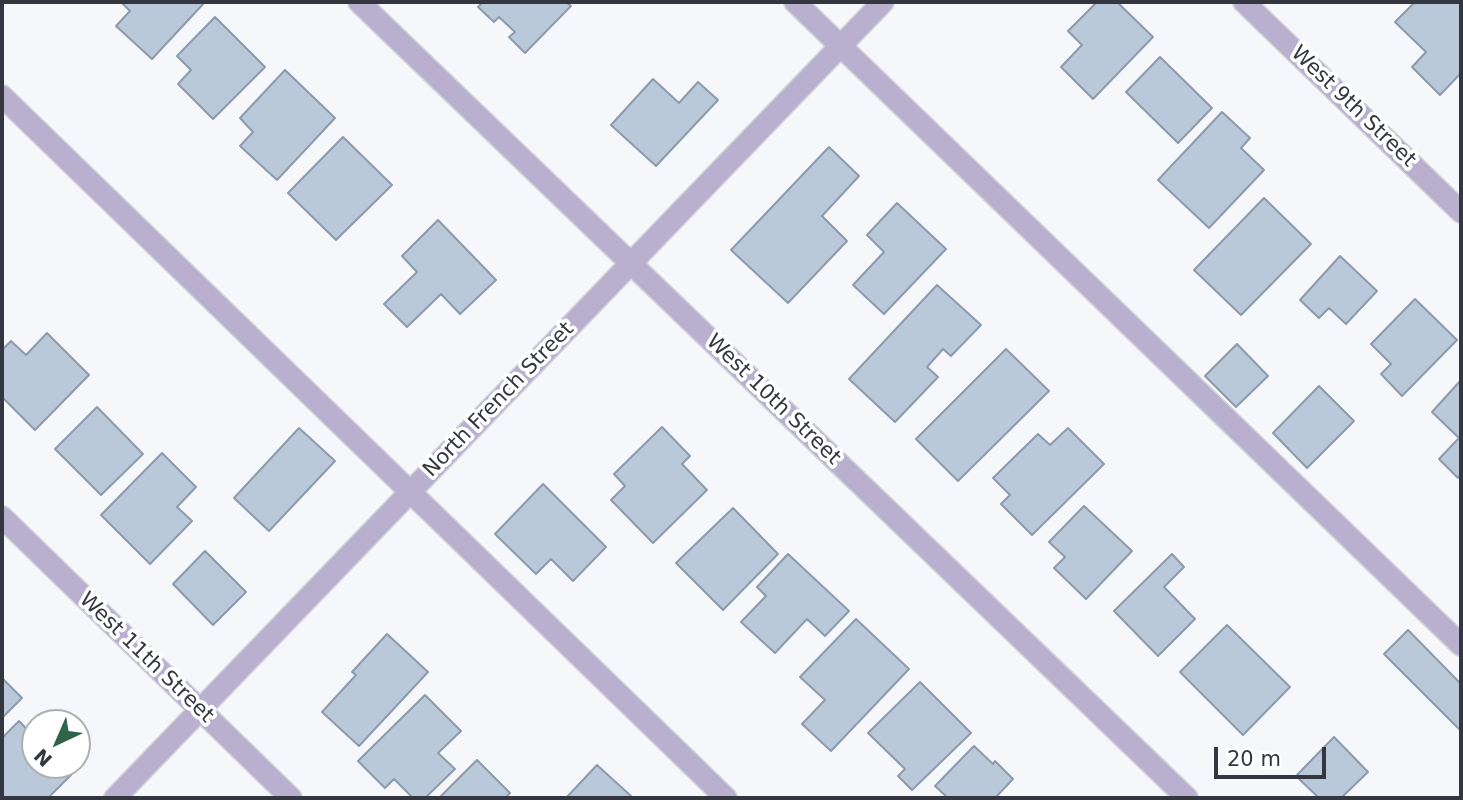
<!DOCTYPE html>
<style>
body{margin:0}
#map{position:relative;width:1463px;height:800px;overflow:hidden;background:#f6f7fb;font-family:"DejaVu Sans",sans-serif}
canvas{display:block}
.frame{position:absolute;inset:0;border:4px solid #353740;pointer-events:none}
.north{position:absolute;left:21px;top:709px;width:70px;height:70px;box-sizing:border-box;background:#fff;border:2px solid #aeafb3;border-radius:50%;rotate:224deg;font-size:19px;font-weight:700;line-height:28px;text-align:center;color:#353740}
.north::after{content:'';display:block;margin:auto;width:24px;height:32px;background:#306449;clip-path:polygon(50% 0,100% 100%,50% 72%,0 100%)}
.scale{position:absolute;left:1214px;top:747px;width:112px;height:32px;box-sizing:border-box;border:4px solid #353740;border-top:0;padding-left:9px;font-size:21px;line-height:24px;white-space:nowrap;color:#353740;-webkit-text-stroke:5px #fff;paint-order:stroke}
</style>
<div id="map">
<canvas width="1463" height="800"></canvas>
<div class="frame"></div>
<div class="north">N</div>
<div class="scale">20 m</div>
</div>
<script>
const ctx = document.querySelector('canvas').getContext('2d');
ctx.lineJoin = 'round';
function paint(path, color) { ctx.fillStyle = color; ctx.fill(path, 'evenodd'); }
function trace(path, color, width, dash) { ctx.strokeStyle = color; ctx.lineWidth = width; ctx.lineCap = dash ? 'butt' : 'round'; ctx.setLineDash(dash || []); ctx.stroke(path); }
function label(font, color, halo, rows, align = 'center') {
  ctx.font = font + ' "DejaVu Sans",sans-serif'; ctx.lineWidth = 7; ctx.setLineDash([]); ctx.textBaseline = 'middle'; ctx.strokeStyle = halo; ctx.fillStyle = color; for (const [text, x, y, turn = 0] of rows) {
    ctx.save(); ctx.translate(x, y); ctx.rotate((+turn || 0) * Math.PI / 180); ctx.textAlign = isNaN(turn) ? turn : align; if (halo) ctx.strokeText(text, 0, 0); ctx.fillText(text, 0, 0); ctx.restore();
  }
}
const building = new Path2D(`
 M121,2h84l-53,57 -36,-33 14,-15z
 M483,2h83l5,4 -46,47 -16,-16 6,-5 -16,-15 -5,5 -16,-15z
 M1097,2h20l36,35 -60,62 -32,-32 21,-22 -14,-14z
 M1415,2h46v71l-21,22 -28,-28 14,-15 -31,-30z
 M215,17l50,50 -52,52 -35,-35 13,-14 -14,-14z
 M1160,57l52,51 -34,35 -52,-51z
 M285,70l50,48 -58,62 -37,-34 13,-14 -13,-14z
 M653,79l26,24 19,-21 20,18 -62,66 -45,-41z
 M1222,112l28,26 -9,10 23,22 -55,58 -51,-48z
 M343,137l49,48 -56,55 -48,-47z
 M829,147l30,29 -37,40 25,25 -59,62 -57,-53z
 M1264,198l47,46 -70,71 -47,-45z
 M897,203l49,46 -62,65 -31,-29 31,-33 -17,-17z
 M438,220l58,60 -36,34 -19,-20 -34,33 -23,-23 33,-32 -15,-16z
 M1340,256l37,35 -31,33 -17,-16 -10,10 -19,-18z
 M937,285l44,40 -30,31 -8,-7 -16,18 11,10 -43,45 -46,-43z
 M1415,299l42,41 -55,56 -21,-22 10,-10 -20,-20z
 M47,333l42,42 -54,55 -33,-33v-47l9,-9 15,14z
 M1237,344l31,32 -32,31 -31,-31z
 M1006,349l43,42 -91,90 -42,-42z
 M1461,380v94l-3,4 -19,-19 20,-21 -27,-26z
 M1319,386l35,35 -47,47 -34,-35z
 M97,407l46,47 -42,41 -46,-46z
 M662,427l28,29 -8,8 25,26 -54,53 -42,-43 14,-14 -11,-12z
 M299,428l36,33 -66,70 -35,-33z
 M1068,428l36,36 -72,71 -31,-31 9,-9 -17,-17 45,-44 12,11z
 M162,453l34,34 -19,20 15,14 -42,43 -49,-49z
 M543,484l63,63 -33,34 -22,-22 -15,15 -41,-40z
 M1084,506l48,45 -46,48 -32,-31 11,-11 -16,-15z
 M733,508l45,46 -55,56 -47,-47z
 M205,551l41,41 -33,33 -40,-41z
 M788,554l61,57 -24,25 -18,-17 -32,34 -34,-31 25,-26 -9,-9z
 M1172,554l12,13 -20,20 31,32 -37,37 -44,-45z
 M856,619l53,50 -78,82 -29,-27 23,-24 -25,-23z
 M1227,625l63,62 -47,48 -63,-63z
 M1408,630l53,54v43l-2,2 -75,-75z
 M387,634l41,38 -69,74 -37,-34 34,-37 -4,-3z
 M2,678l20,20 -20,20z
 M920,682l51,51 -59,57 -14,-14 7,-7 -37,-36z
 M425,695l36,36 -23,22 17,16 -30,29h-12l-19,-19 -9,9 -27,-27z
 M19,721l16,17v27h27l9,10 -23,23h-46v-60z
 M1334,737l34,35 -27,26h-22l-23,-22z
 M974,746l19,18 2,-3 18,18 -18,19h-47l-13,-12z
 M477,760l33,33 -5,5h-66z
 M597,765l34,31 -2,2h-63z`);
paint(building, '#b9c9da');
trace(building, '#8c9bac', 2);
const minor = new Path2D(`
 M359,2l828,796
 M795,2l666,643
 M1244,2l217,210
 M2,96l724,702
 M2,517l289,281
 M115,798l768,-796`);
trace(minor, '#d3d4d9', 24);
trace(minor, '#b8b0ce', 21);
label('21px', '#353740', '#fff', [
 ["West 9th Street",1353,107,44],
 ["North French Street",499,400,-46],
 ["West 10th Street",773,400,44],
 ["West 11th Street",146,658,44]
]);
</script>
